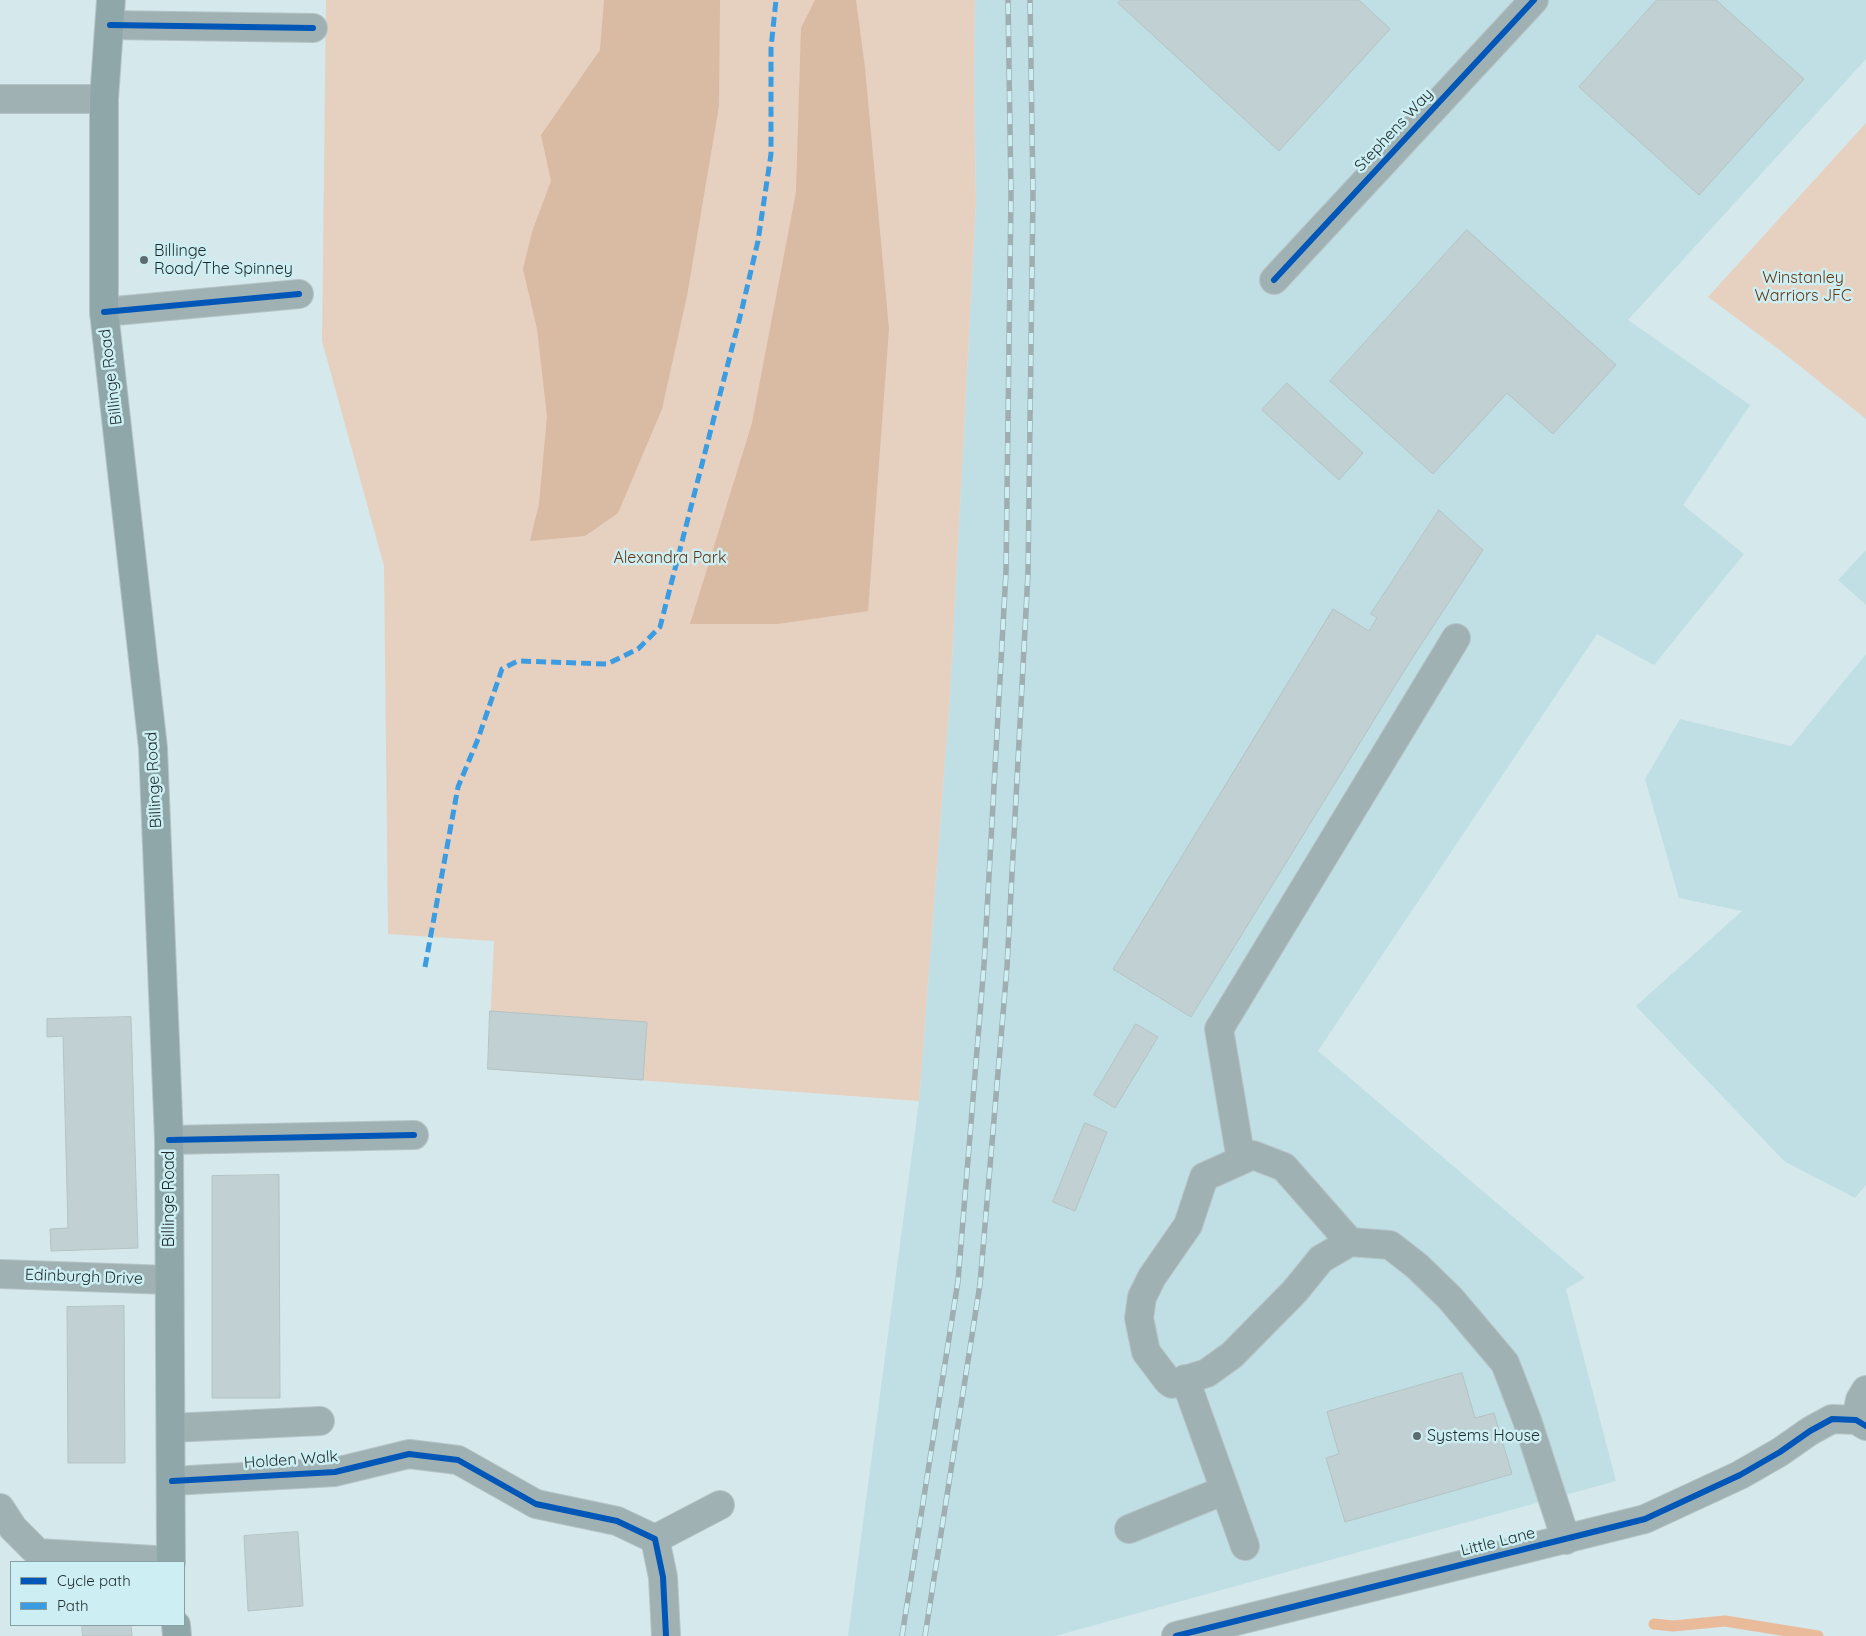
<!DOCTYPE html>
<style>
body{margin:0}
#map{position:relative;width:1866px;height:1636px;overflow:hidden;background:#d5e8eb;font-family:Quicksand,sans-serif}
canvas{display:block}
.legend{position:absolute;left:10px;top:1561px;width:175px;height:65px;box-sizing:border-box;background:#cdeff3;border:1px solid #87a0a3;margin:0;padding:6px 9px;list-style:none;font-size:15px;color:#1d2a2b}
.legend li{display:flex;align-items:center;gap:10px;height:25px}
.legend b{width:25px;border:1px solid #87a0a3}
</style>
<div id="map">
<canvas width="1866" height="1636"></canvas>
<ul class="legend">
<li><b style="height:6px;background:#0057b8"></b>Cycle path</li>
<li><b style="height:6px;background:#3c9ce1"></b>Path</li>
</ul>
</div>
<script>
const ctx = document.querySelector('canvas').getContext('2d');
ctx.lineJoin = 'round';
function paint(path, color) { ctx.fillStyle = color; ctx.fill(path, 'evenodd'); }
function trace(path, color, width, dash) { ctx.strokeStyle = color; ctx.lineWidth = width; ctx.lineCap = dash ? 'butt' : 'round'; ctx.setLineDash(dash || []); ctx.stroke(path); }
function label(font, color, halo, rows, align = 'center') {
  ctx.font = font + ' Quicksand,sans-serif'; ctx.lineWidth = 5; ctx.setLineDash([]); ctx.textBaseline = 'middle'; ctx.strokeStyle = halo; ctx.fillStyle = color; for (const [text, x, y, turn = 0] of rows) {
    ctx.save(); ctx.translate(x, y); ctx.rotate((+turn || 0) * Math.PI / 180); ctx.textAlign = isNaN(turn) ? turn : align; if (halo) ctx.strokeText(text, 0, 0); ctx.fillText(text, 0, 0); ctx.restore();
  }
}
paint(new Path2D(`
 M975,0h891v59l-238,261 122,85 -67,100 61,49 -90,111 -57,-31 -279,417 267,227 -19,11 50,192 -561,155h-207l71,-535 31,-406 26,-493 -2,-124z
 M1866,550v55l-28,-25z
 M1866,654v531l-11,13 -71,-37 -148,-155 106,-95 -63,-13 -34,-119 35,-60 111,27z`), '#c0dfe4');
paint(new Path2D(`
 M326,0h649l-1,78 2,124 -26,493 -31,406 -431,-32 6,-128 -106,-7 -4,-368 -62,-225z
 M1866,123v296l-85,-68 -73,-54z`), '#e6d1c1');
paint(new Path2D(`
 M604,0h116l-1,106 -32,190 -25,113 -44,104 -33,23 -55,5 9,-37 8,-88 -10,-87 -14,-60 9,-37 19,-51 -10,-46 59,-85z
 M815,0h41l9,68 24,261 -21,282 -91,13h-87l62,-201 44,-231 5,-164z`), '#d9baa2');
trace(new Path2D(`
 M1654,1624l19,2 52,-5 93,15`), '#e9bb9b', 11);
const building = new Path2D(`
 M1121,0h238l31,29 -111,122 -161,-148z
 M1657,0h59l88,79 -105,116 -120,-108z
 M1467,230l149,135 -63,69 -46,-41 -74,81 -103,-93z
 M1287,383l76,70 -24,27 -77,-70z
 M1439,510l44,40 -74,113 -218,354 -78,-48 220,-360 36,22 8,-13 -6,-4z
 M490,1011l157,11 -4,58 -155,-11z
 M131,1017l7,231 -87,3 -1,-22 18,-1 -5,-192 -16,1v-18z
 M1136,1024l22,13 -43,71 -21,-13z
 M1085,1123l22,9 -32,79 -22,-9z
 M279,1175l1,223h-68v-222z
 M124,1306l1,157h-57l-1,-156z
 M1462,1373l13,45 19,-5 18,61 -167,48 -19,-64 13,-4 -12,-42z
 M298,1532l5,74 -55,5 -4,-75z
 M82,1625h49l1,11h-49z`);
paint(building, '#c1d0d2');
trace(building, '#b4c3c4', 1);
const minor = new Path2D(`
 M110,25l203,3
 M0,99h104
 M1274,280l260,-280
 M104,312l195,-18
 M169,1140l245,-5
 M1241,1160l-22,-131 237,-391
 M1350,1242l-66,-75 -31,-12 -49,22 -16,48 -36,52 -10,20 -3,21 7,34 22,29 4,3 35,-11 25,-18 63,-64 26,-32 29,-17 40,3 27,21 33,32 55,65 22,57 39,120
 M0,1274l169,6
 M1185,1379l60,167
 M1856,1420l4,-20 6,-10
 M171,1428l149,-7
 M172,1481l163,-9 74,-18 49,6 78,44 81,17 38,18 8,38 3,59
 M0,1508l13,20 25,25 133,8
 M1129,1529l96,-39
 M655,1539l65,-34
 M1176,1636l469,-117 95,-44 40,-23 30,-21 22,-12 24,1 10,6`);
const major = new Path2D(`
 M111,0l-7,99v213l49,436 16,392 2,422
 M176,1625l1,11`);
trace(minor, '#b6c4c7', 30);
trace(major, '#b6c4c7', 30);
trace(minor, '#a0b1b3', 28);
trace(major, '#90a7aa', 28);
const rail = new Path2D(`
 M902,1636l56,-355 26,-316 22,-393 5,-378 -3,-194
 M925,1636l55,-352 27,-317 21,-394 5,-379 -3,-194`);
trace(rail, '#9faeb0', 5.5);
trace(rail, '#cdeff3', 4, [11]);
trace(new Path2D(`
 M425,967l33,-180 20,-48 24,-70 16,-8 89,3 31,-15 22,-22 81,-314 17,-72 13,-87v-106l5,-48`), '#3c9ce1', 5, [10, 5]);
trace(new Path2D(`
 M110,25l203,3
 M1274,280l260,-280
 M104,312l195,-18
 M169,1140l245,-5
 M172,1481l163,-9 74,-18 49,6 78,44 81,17 38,18 8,38 3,59
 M1176,1636l469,-117 95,-44 40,-23 30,-21 22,-12 24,1 10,6`), '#0057b8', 6);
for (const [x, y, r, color] of [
 [144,260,5,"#5d6c6e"],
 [1417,1436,5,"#5d6c6e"]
]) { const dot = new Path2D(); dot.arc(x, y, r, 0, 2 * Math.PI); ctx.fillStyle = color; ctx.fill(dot); trace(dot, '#cdeff3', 2); }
label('16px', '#1d2a2b', '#cdeff3', [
 ["Stephens Way",1394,130,-47],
 ["Billinge Road",111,377,-97],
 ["Billinge Road",154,780,-93],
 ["Billinge Road",169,1199,-90],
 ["Edinburgh Drive",84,1277,2],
 ["Holden Walk",291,1460,-4],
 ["Little Lane",1498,1542,-14]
]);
label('16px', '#1d2a2b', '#cdeff3', [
 ["Billinge",154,251],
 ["Road/The Spinney",154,269],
 ["Systems House",1427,1436]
], 'left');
label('16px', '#673816', '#cdeff3', [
 ["Winstanley",1803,278],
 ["Warriors JFC",1803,296],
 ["Alexandra Park",670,558]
]);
</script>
